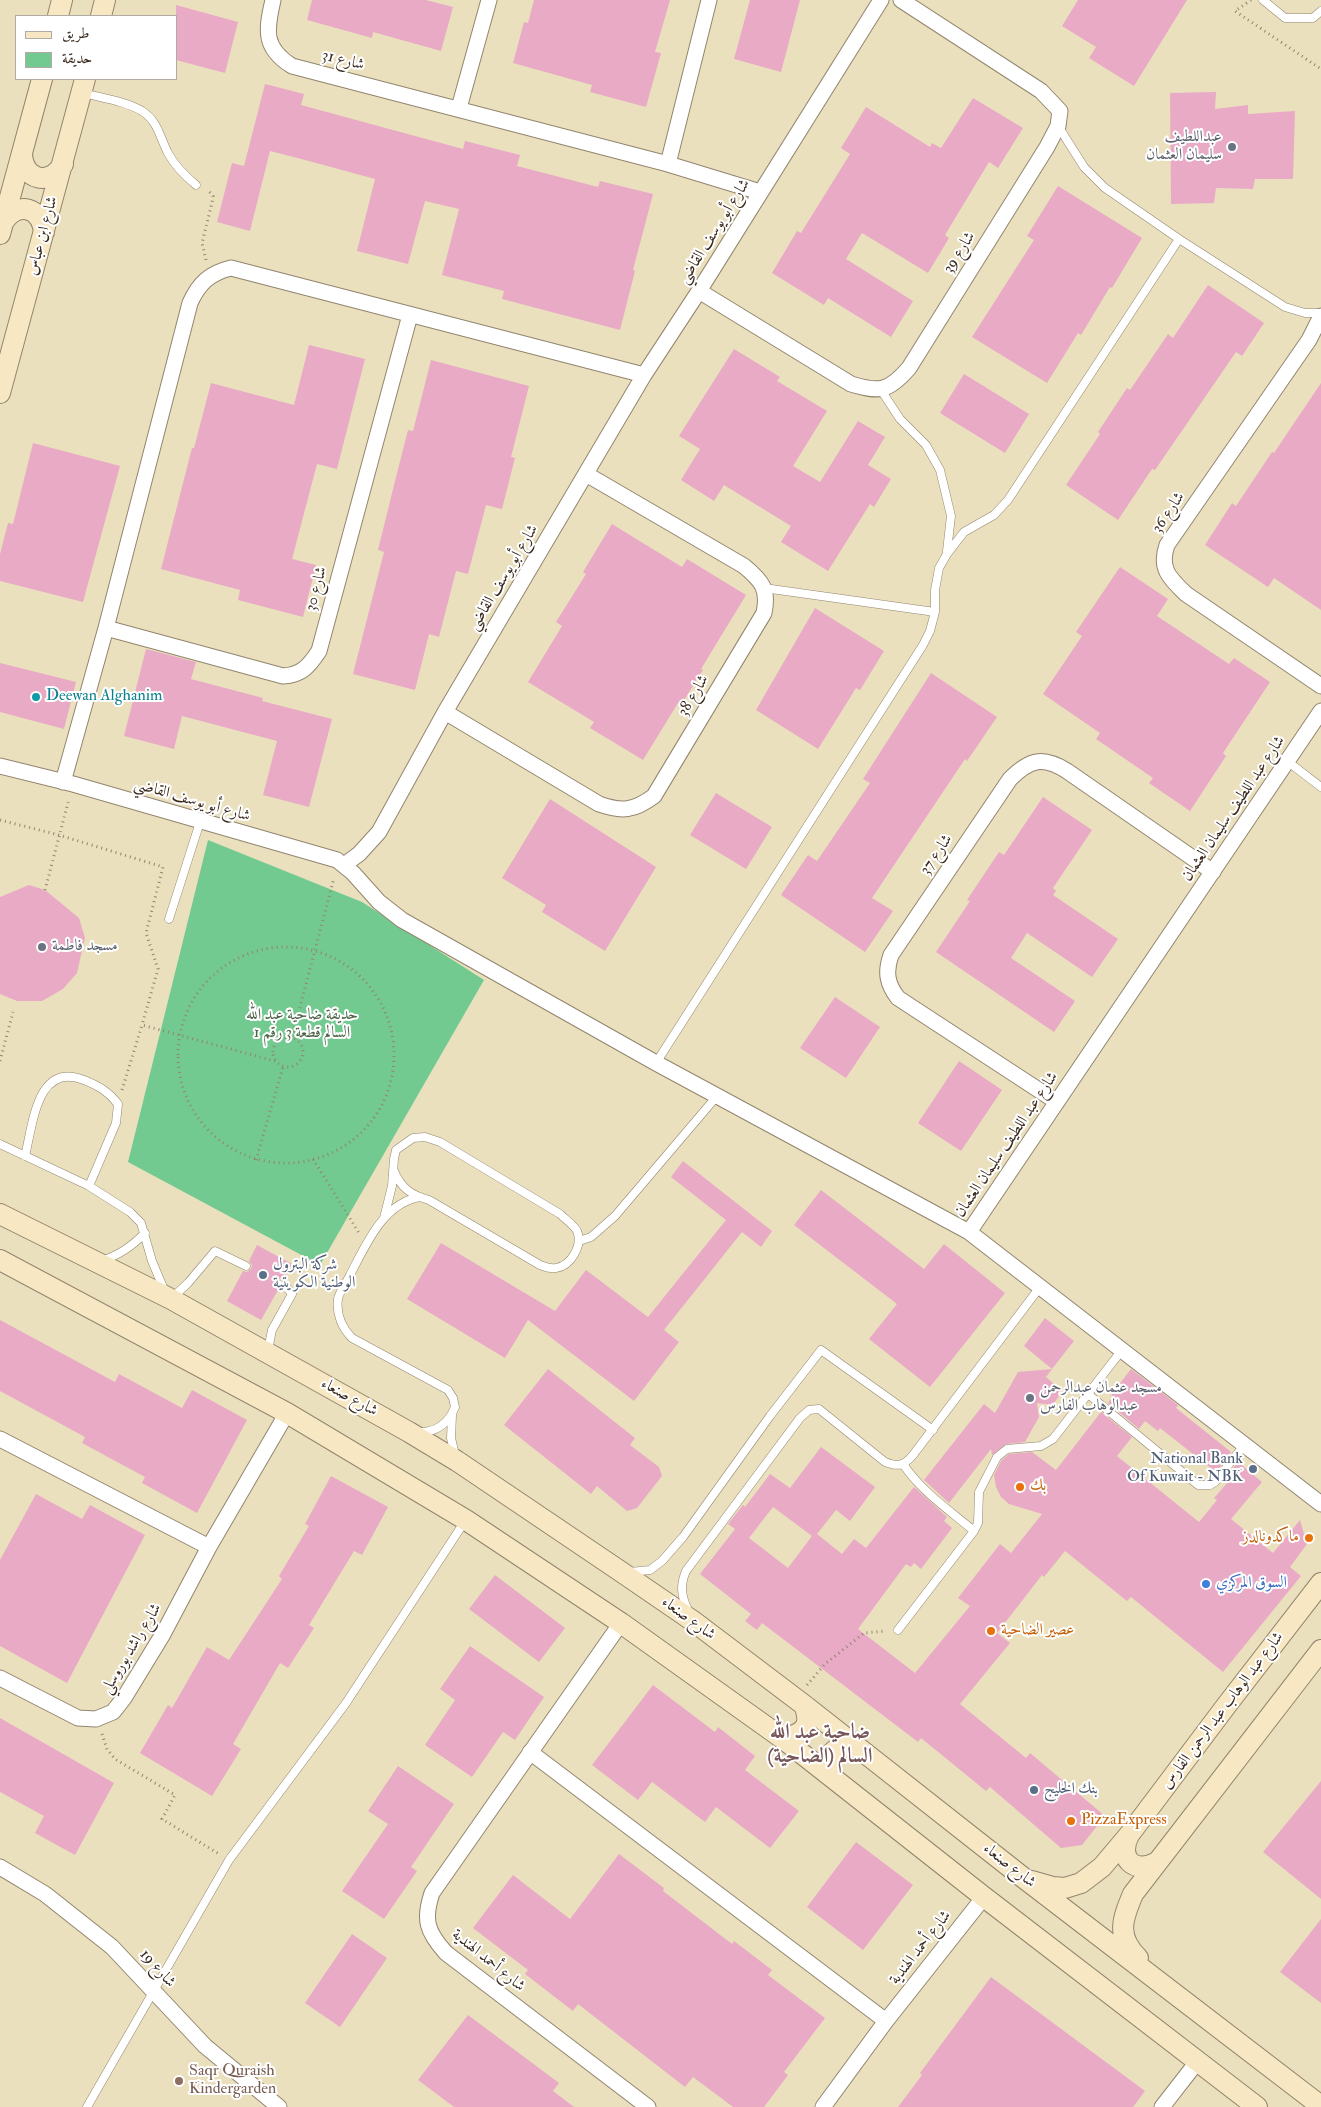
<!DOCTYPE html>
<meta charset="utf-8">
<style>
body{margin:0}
#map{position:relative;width:1321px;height:2107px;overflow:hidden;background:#eae0be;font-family:"IM FELL Double Pica",Amiri,serif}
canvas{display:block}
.legend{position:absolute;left:15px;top:15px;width:162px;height:65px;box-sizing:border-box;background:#fff;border:1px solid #b1aaa5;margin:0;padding:6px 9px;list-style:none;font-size:15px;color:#3b2a1e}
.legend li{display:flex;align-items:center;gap:10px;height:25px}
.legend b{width:25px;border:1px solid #b1aaa5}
</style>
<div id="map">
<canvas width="1321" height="2107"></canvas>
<ul class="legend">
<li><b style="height:6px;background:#f7e8c3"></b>طريق</li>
<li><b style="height:14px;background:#72ca90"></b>حديقة</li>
</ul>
</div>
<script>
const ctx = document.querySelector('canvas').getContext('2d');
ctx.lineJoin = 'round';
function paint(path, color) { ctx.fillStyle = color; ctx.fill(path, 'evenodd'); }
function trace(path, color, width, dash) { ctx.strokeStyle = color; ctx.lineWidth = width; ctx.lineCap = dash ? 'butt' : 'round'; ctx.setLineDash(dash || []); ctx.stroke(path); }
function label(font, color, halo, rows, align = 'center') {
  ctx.font = font + ' "IM FELL Double Pica",Amiri,serif'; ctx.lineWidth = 4; ctx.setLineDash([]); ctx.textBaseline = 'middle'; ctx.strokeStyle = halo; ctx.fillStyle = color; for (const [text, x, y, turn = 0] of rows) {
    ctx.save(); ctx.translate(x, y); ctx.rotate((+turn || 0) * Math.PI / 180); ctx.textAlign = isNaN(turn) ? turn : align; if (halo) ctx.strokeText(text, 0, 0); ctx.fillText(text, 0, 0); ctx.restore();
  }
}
paint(new Path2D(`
 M208,840l154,62 122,78 -164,285 -192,-103z`), '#72ca90');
paint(new Path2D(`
 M312,0h114l27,7 -12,44 -68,-19 -1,6 -65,-18z
 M534,0h136l-15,52 6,1 -15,54 -56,-15 2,-7 -79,-22 11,-41 4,1z
 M750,0h50l-19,72 -47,-13z
 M1078,0h109l-53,86 -45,-28 7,-11 -34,-21z
 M176,5l62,17 -13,51 -49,-13z
 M265,84l39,10 -3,11 162,44 2,-8 55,14 -3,11 81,21 2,-6 53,13 -20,76 2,1 -15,59 -118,-31 2,-8 -62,-16 17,-66 -34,-8 -17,63 -51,-13 18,-72 -70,-19 -35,-9 -20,80 -33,-9 15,-59 12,3z
 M1216,92l-1,17 33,-4v9l47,-3 -2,68h-38l-2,10 -37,-1 -2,15 -43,1 -1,-111z
 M973,98l50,30 -25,40 -9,-6 -44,73 4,3 -21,35 -66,-40 -16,26 67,42 -22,36 -63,-39 -4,7 -52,-32 25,-42 4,2 49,-79 -9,-6 25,-41 64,40 2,-4 9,5z
 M1058,186l84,52 -30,50 -2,-1 -29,48 -3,-2 -31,50 -75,-46 62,-97 -7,-4z
 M1208,285l56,38 -22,33 -6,-4 -81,118 -3,-1 -34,51 -52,-35 34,-51 -2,-2 29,-44 3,2 38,-56 5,4z
 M309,345l56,14 -28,110 -20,-5 -25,95 24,6 -13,52 -65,-17 2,-10 -79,-21 31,-121h2l17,-65 83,22z
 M734,349l46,28 -3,4 50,30 -34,55 27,16 38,-61 27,16 -17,28 23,14 -17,28 -4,-3 -42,67 -47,-29 10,-16 -67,-41 -10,16 -33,-21 19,-31 -21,-13z
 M431,360l98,26 -18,71 4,1 -13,51 -16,-4 -18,69 -12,-3 -17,66 -10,-3 -14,56 -62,-16 31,-122 -6,-2 17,-69 13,-51 5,1z
 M964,374l65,40 -24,39 -65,-40z
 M1321,383v227l-47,-32 -6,9 -63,-42 27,-42 4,3 36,-54 2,1z
 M33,443l87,23 -37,136 -83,-21v-27l8,-31 5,1z
 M612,524l70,43 5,-8 59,36 -45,74 2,1 -22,35 -3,-2 -35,57 -53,-32 4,-6 -66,-40 34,-56 -6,-4 30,-48 -3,-2z
 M1120,567l48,32 -11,17 72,48 5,-6 36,24 -47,71 3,3 -36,55 -41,-28 4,-5 -57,-39 4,-6 -57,-39 39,-58 -6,-4z
 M815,608l69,43 -24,39 -4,-2 -38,61 -62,-39z
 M146,649l50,13 -5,17 72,19 -1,3 70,18 -23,88 -46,-12 14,-54 -95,-25 -8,33 -50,-13z
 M0,663l76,19 -12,47 -64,-17z
 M931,673l66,44 -30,44 -2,-2 -93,139 21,13 -28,41 -84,-57 27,-40 9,6 53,-78 -7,-4z
 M716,793l56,34 -26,42 -56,-34z
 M1043,797l49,33 -39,58 3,3 -3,4 65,44 -26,38 -65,-44 -16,25 64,43 -21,31 -118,-80 34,-51 -3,-1 32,-48 5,3z
 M550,799l106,68 -51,84 -63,-39 4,-7 -44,-27z
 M29,885l16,5 34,28 6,20 -8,35 -14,16 -21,12h-25l-17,-7v-97z
 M835,997l45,30 -34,51 -46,-30z
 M959,1061l43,29 -41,61 -43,-28z
 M683,1161l89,70 -11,16 -19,-15 -78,98 15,12 -45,59 -106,-81 -23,38 -98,-59 34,-56 114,68 31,-41 62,47 78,-97 -55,-43z
 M821,1190l103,79 20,-25 61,49 -75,94 -61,-48 28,-35 -103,-79z
 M257,1245l35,19 -9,16 -4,-1 -4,3 -1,4 4,4 -17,30 -34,-19 16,-30 4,1 4,-3 1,-4 -3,-4z
 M1045,1318l29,23 -22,28 -28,-23z
 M0,1320l115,62 4,-8 63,34 10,-18 55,30 -50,93 -55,-30 3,-6 -63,-34 3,-6 -85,-46z
 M548,1369l87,69 -5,7 29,22 3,9 -25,32 -10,3 -30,-25 -6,8 -87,-69z
 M1052,1369l-6,8 16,14 -9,14 -16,-2 2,14 -14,25 -19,2 -14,11 -1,-6 -42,54 -25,-23 60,-76 11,9 23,-41z
 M1131,1369l47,36 -2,3 55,44 -15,20 -56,-44 -2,3 -13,-10 -6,8 -31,-26 5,-7 -2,-1z
 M1101,1412l31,25 -15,19 82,66 18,-22 -3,-2 14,-16 -4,-3 14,-17 24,20 -31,37 42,34 27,-33 7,24 -17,23 11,9 -78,96 -92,-75 -4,4 -62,-50 -21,26 -2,-2 -45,58 13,10 -50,61 66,54 4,-5 75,63 -23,29 -21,3 -71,-61 -4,4 -65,-53 -3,4 -156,-119 -5,7 -12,-9 6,-7 -51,-40 35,-45 -7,-5 15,-19 2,2 25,-33 20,14 31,-41 54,40 -25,34 -14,-11 -19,24 25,20 12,-15 12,9 48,-61 33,30 -3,4 8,7 -31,41 -7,-6 -3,4 -5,-3 -48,65 57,44 55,-67 -12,-8 42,-54 11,9 31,-39 -33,-10 -8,-7 -5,-10 -2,-12 7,-14 8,-7 23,-2 24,18zM773,1507l39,29 -24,32 -39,-30z
 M331,1476l57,31 -26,48 -8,-4 -45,74 5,3 -26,40 -8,-5 -47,81 8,5 -29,47 -72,-43 28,-48 4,3 35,-61 22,13 53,-81 -3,-3 30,-50 -4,-2z
 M36,1494l46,25 8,-14 55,30 -78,148 -67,-37v-86z
 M495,1575l70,53 -26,34 -70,-53z
 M470,1646l74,51 -29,43 -12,-8 -31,45 -47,-32 30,-45 -15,-11z
 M653,1685l62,47 3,-5 37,29 -10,14 54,41 -29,37 -54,-41 -11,15 -53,-40 -14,18 -46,-35z
 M0,1718l114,65 -39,72 -40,-22 9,-17 -44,-24z
 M398,1766l56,38 -43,63 6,4 -33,48 -42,-28 46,-67 -20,-13z
 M1321,1781v118l-58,-47z
 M856,1842l57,43 -50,65 -56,-43z
 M619,1854l45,34 -1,3 69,53 2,-3 38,29 -4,5 57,43 -41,54 4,3 -24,32h-31l-40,-30 -8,10 -107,-83 -5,7 -48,-37 3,-4 -55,-42 40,-53 57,44z
 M1321,1919v84l-41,-31z
 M352,1934l35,24 -47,69 -35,-24z
 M991,1977l154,114 -12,16h-235l24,-32 -2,-2z
 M468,2015l91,68 -6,8 21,16h-120l-36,-27z`), '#e9aac6');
const lane = new Path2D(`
 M1263,0l22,18h28l8,-7
 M83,93c19,5 42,8 59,18 16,10 18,27 26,42 7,13 17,23 28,32
 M1058,126l26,41 21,21 74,51 106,68 20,6h16
 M881,390l19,29 26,26 14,25 11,46 -4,35
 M764,588l171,24
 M1287,761l34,26
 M169,919l31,-97
 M656,1063l267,-418 7,-14 5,-19v-22l4,-22 8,-14 17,-22 30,-17 14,-15 171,-261
 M0,1144l89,42 41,26 11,11 11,38 13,31
 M25,1156c8,-32 12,-95 59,-76 15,6 25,12 34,24l-2,19 -27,63
 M384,1218l8,-32 2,-27 2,-9 17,-12 12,-1 15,5 120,72c5,5 14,11 17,17 6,14 -6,35 -21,37 -5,1 -11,-1 -16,-3l-111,-65c-18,-5 -28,-12 -35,-29
 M579,1241l12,-4 24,-21 102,-120
 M101,1261c18,-6 30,-14 44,-28
 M171,1299l17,-16 27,-32 31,15
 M268,1350l4,-20 20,-36 -4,-5 -8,-4
 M1088,1394l110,91h12l5,-3 30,-38
 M452,1415l-1,23 4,17
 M418,1432c18,1 31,-9 37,-25l-2,-9 -5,-8 -96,-52c-10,-10 -16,-24 -14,-39 1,-7 9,-17 12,-24 16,-30 33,-72 70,-78
 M903,1464c18,27 46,46 71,67
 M630,1572l20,-2 12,-9 21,-24 87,-121 51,-66 112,80
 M688,1610c-7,-14 -8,-25 -2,-39l114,-153 9,-8 10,-1 66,53c13,5 19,4 28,-7l127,-168
 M898,1630l76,-99 4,-8 1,-31 18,-35 10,-8 34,-3 12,-7 69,-89
 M87,2107l142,-247 117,-157 119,-182`);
const street = new Path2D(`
 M273,0c-7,30 -10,48 19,66l376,98 92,28
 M459,108l30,-108
 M668,164l41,-164
 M699,291l152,93c29,9 38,7 58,-16l138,-221 11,-21 2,-15 -19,-20 -140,-91
 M1321,316l-12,24 -142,205c-8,23 2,33 19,49l135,92
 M106,628l177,48c19,-1 26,-10 36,-25l91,-336
 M445,712l154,92c23,8 35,7 55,-8l110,-183c5,-24 -2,-32 -20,-47l-158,-92
 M0,766l73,18 264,76 16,13 26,29 23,18 254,143 313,169 352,272
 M63,782l43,-154 84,-325c9,-20 20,-30 41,-35l413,107
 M344,865l15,-11 20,-22 66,-120 199,-337 55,-84 182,-291
 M1057,1102l-159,-104c-11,-14 -13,-26 -7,-43l119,-176c20,-20 33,-23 57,-8l146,101
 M969,1232l352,-521
 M0,1439l209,108
 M621,1623l-189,270c-9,27 -5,39 14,60l202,154
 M0,1678l78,40 18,1 17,-7 11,-14 39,-64 46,-87 78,-134
 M530,1752l356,269
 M0,1867l45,27 67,53 93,99 74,61
 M823,2107l63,-86 98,-124
 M1162,2107l35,-45`);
const secondary = new Path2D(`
 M58,16l4,-16
 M101,16l4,-16
 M22,154c1,26 28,33 41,10
 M4,221c14,-20 37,-14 40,11
 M0,234l42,-155
 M0,393l85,-314
 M0,1214l171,85 238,133 48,29 163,110 73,50 111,84 221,174 296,227
 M0,1260l287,153 179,107 155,103 161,115 202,159 273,210
 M782,1738c21,-3 31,-12 22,-33
 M831,1775c-9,-22 7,-32 27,-27
 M1129,1835c-12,23 5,40 28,27
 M1032,1881l21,6 12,1 16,-5 21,-16 27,-32 97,-129 95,-123
 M1138,1958c-22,-22 -16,-38 -5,-64l188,-244`);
trace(lane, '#92856e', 9);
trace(street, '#92856e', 17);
trace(secondary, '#92856e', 22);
trace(new Path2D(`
 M1251,0l-16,11 86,58
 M206,260l-4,-17 10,-40 1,-7 -5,-6
 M0,820l59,15 104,32 -17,66 12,36 -16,56
 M45,890l24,-91
 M178 1055a108 108 0 1 1 216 0a108 108 0 1 1-216 0Z
 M273 1052a15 15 0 1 1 30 0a15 15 0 1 1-30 0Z
 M292,1037l42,-159
 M0,1061l13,-49
 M122,1090l20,-65 133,36
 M313,1159l46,74
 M256,1160l27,-93
 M807,1685l18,-21 39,-31 21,-2
 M102,1734l5,15 8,10 60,36 -13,24 57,35`), '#92856e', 3, [1, 4]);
trace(lane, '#fff', 8);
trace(street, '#fff', 15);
trace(secondary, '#f7e8c3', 20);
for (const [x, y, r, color] of [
 [1232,147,5,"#6b7280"],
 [36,697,5,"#0f9aa8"],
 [42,947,5,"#6b7280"],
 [263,1275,5,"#5c6f8a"],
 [1030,1398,5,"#6b7280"],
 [1253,1469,5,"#5c6f8a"],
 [1020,1487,5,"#e8710a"],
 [1309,1538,5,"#e8710a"],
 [1206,1584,5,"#3f7fe0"],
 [991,1631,5,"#e8710a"],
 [1034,1790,5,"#5c6f8a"],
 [1071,1821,5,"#e8710a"],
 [179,2081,5,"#8d6e63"]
]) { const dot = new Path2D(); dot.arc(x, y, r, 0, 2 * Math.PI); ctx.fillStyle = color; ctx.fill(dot); trace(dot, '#fff', 2); }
label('16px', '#3b2a1e', '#fff', [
 ["شارع 31",343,61,14],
 ["شارع أبو يوسف القاضي",715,232,-58],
 ["شارع ابن عباس",43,236,-75],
 ["شارع 39",960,253,-58],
 ["شارع 36",1169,513,-56],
 ["شارع أبو يوسف القاضي",504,578,-59],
 ["شارع 30",317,589,-75],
 ["شارع 38",694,696,-59],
 ["شارع أبو يوسف القاضي",192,801,16],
 ["شارع عبد اللطيف سليمان العثمان",1234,809,-56],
 ["شارع 37",937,855,-56],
 ["شارع عبد اللطيف سليمان العثمان",1007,1145,-56],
 ["شارع صنعاء",349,1398,29],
 ["شارع صنعاء",688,1619,36],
 ["شارع راشد بوروسلي",132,1649,-59],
 ["شارع عبد الوهاب عبد الرحمن الفارس",1223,1711,-53],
 ["شارع صنعاء",1009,1866,38],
 ["شارع أحمد الهندية",921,1948,-52],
 ["شارع أحمد الهندية",488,1961,39],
 ["شارع 19",157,1969,48]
]);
label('16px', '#5b616d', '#fff', [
 ["عبداللطيف",1222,138,"right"],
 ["سليمان العثمان",1222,156,"right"],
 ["مسجد فاطمة",52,947],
 ["مسجد عثمان عبدالرحمن",1040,1389],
 ["عبدالوهاب الفارس",1040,1407]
], 'left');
label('16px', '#0d838f', '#fff', [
 ["Deewan Alghanim",46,697]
], 'left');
label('16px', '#4e6246', '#fff', [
 ["حديقة ضاحية عبد الله",302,1016],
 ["السالم قطعة 3 رقم 1",302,1034]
]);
label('16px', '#4e5e75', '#fff', [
 ["شركة البترول",273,1266],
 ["الوطنية الكويتية",273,1284],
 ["National Bank",1243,1460,"right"],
 ["Of Kuwait - NBK",1243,1478,"right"],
 ["بنك الخليج",1044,1790]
], 'left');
label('16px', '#c56008', '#fff', [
 ["بك",1030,1487],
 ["ماكدونالدز",1299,1538,"right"],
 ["عصير الضاحية",1001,1631],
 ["PizzaExpress",1081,1821]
], 'left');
label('16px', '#366cbe', '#fff', [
 ["السوق المركزي",1216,1584]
], 'left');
label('16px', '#785e54', '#fff', [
 ["Saqr Quraish",189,2072],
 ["Kindergarden",189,2090]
], 'left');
label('bold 21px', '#785759', '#fff', [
 ["ضاحية عبد الله",820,1733],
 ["السالم (الضاحية)",820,1757]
]);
</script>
